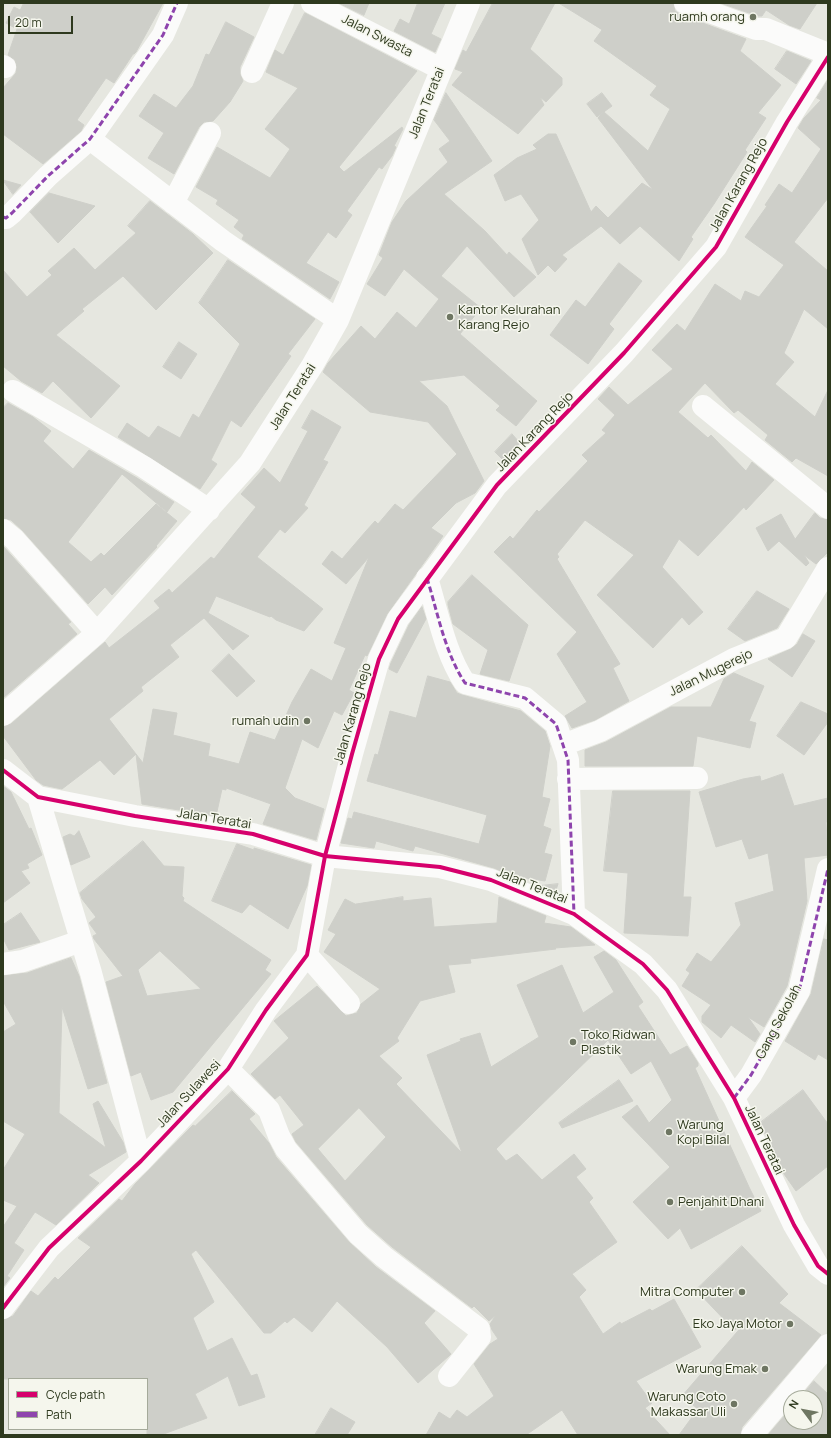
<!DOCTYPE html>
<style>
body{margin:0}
#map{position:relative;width:831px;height:1438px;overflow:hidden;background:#e6e7e0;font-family:Manrope,sans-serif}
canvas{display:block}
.frame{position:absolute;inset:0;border:4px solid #2e391e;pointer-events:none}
.legend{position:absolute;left:8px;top:1378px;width:140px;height:52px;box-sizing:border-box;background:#f5f6ed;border:1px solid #a5aa9a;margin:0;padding:5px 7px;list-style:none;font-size:12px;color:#2e391e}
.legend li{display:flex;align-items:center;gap:8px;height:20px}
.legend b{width:20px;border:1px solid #a5aa9a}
.north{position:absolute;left:783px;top:1390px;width:40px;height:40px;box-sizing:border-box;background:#f5f6ed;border:1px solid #a5aa9a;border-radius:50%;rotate:302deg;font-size:11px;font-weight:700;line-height:16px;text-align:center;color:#2e391e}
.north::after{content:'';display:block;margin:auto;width:14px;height:18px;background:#6e7662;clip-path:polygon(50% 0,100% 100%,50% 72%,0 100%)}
.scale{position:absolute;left:8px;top:16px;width:65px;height:18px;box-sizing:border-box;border:2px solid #2e391e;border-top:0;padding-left:5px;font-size:12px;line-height:14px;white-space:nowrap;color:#2e391e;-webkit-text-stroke:3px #f5f6ed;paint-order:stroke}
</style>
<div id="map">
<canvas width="831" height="1438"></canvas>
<div class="frame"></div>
<ul class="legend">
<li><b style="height:5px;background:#d6006c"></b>Cycle path</li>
<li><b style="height:5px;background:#8e44ad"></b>Path</li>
</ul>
<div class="north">N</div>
<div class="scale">20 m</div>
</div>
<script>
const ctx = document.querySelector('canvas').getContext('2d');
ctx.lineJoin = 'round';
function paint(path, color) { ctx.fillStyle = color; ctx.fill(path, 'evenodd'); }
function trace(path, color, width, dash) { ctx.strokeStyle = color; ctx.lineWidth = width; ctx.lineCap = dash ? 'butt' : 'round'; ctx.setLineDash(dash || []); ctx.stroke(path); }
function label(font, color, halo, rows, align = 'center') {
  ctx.font = font + ' Manrope,sans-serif'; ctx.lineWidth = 3; ctx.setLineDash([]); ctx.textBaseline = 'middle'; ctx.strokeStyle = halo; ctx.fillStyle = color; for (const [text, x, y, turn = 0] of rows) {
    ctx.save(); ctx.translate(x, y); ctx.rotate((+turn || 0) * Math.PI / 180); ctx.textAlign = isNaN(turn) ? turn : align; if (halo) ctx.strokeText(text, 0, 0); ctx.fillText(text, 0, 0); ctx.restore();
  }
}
const building = new Path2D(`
 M24,3h139l-27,49 -2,2h-1l-19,29 -8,-5 -29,42 7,5 -3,6 -38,33 -40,-30v-46l13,-15 1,-6 -2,-7 -7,-5 9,-26 -11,-6 8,-16 6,3z
 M339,3h30l-5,12z
 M418,3h27l-14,31 10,5 -6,13 -41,-21 6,-12 9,5z
 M493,3h62l-25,46 32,29v7l-16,17 -6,-5 4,8 -26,29 -66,-49 11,-13 -8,-3 8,-19 3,2z
 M559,3h114l2,8 6,4 65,24 -6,12 41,34 -23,28 8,5 -21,32 2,2 -33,52 -23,33 2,2 -14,22 -39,-35 -20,18 -19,-18 -39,29 5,4 -12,13 -7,-7 -10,10 -16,-36 17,-19 -18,-26 -16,7 -11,-26 23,-17 20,-9 -4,-4 15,-11h8l35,78 5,-6 12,12 34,-35 11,7 -55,-72 6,-6 44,39 22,-42 -20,-14 7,-9 -63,-45 8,-11z
 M721,3h96l-17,26 -11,-4 -23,-15 -4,6h-4z
 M305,13l112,58 -78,96 5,5 58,-45 1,2 -9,17 2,1 -4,9 -10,13 -3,-2 -32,44 5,4 -16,23 -8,-6 -22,31 33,19 -9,17 -88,-60 2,-4 -10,-8 5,-7 -23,-16 2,-4 -22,-13 21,-40 53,31 20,-29 -25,-20 33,-41 -32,-16 9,-22 8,5z
 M226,22l28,15 -14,30v7l3,7 -13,21 -17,19 -9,1 -5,5 -25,47 -26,-16 16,-25 -25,-17 15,-22 22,14 17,-22 13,-32 3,1z
 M787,51l24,10 -15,23 -21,-15z
 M828,80v118l-34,44 34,29v58l-24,-20 -20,44 10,9 -19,22 40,33 13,-27v86l-32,-18 -4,4 -27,-22 3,-5 -30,-25 -4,3 -29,-30 -27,29 30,26 3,-3 35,36 6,-9 22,18 -28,30 -2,-3 -46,49 -19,-17 -17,28 41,45 -14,13 -7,-8 -29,31 -56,-53 37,-40 -49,-35 -28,34 2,3 -2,2 63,105 -7,4 16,33 -34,19 -23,8 -7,-12 22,-14 -30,-48 20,-22 -83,-80 16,-16 3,3 24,-29 2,2 49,-51 -6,-6 24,-22 -4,-3 13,-15 -17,-16 11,-12 19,18 45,-36 -21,-19 25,-26 8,7 30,-47 26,17 4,-10 14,6 25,-32 -39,-28 22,-31 -2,-1 14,-21 13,9 29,-44 -23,-21 6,-10 17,-18 -4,-2z
 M446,93l46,68 -48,33 41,37 22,24 2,-3 27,25 -22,20 -47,-51 -26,30 40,32 -21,26 77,67 -21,25 -20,-16 4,-4 -36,-31 -45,6 28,25 37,75 -9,12 -19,10 -25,25 12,8 -56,78 -20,42 -2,-1 -16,35 5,3 -12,22 -8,-4 -16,37 -16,-9 -17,49 10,10 29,11 -8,31 -53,-16 8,-20 -45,-16v2l-4,-1 -6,27 -74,-12 -6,-50 7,9 10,-54 24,4 -4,22 37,9 -2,12 31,8 11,-32 25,8 17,-38 19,-33 21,12 14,-33 -12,-5 35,-86 -23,27 -24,-20 10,-13 10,8 24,-28 9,-10 3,3 17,-20 8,6 54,-56 -29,-32 -58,-10 -47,-40 5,-9 33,-37 14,13 22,-27 19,16 23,-29 -35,-30 -19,27 -18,-12 16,-26 -4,-3 13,-33 14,-21 42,-39 -9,-13 11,-8 -16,-21z
 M602,93l10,13 -15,11 -10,-13z
 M3,180l18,5 -8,9z
 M49,193l46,13 -37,37 -28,-31z
 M150,201l43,33 20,19 -57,57 -33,-34 -41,33 2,2 -28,24 64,51 -29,32 -38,-37 -11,12 -21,-12 -18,-15v-96l24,27 25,-22 -4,-4 26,-23 21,22 41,-37 -8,-7z
 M228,260l87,59 -27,35 3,2 -50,71 -10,-7 -20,40 6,4 -17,25 -82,-52 9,-14 22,15 9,-12 22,12 13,-24 6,4 41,-74 -41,-41z
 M619,263l23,18 -33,43 5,5 -26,35 -38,-29 26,-35 9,7z
 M179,342l18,12 -16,25 -18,-12z
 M8,403l25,14 18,14 -8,10 30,28 16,-19 48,28 37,24 -7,10 -45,-38 -54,68 23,20 10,-9 3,3 52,-52 21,17 -21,25 1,1 -45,48 -7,-8 -17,17 -65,-73 -12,-11 -8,-2v-110z
 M312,410l29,17 -18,33 5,2 -24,43 4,3 -23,25 -5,-4 -23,28 66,52 -19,22 -28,-11 -5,-4 -1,1 -54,-21 -8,17 41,23 -16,14 -29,-32 -34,27 9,12 -38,30 2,4 -34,28 27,35 -22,21 -14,-15 -38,29 -19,-4 -7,-5 -33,-44v-9l8,-3 94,-82 4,6 51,-40 -6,-7 15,-12 3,4 39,-36 3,2 42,-52 -15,-13 23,-26 16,15 28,-52 -6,-3z
 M512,434l8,9 -17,17 -8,-8z
 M815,513l5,5 8,2v32l-12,12 -12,-9 5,8 -3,3 -27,-25 -11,10 -12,-23 25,-14 14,25z
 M3,546l68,76 -3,2 9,10 -74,64z
 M472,575l56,50 -19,56 -29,-7 8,-24 -35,-26 -5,-19v-3z
 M757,591l32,18 -12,19 -32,13 -17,-12z
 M422,607l4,12 -29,54 -8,-4 2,-6 18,-38z
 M803,634l12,7 -23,36 -24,-18 23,-10 6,-5z
 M229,654l26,27 -18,16 -25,-26z
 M734,673l30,13 -15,35 7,2 -6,25 -53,-12 -4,30h-108v-16l21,-8 65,-35h40l13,-28z
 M428,676l22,6 7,11 5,2 59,16 24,20 5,15 -8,51 8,2 -7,27 8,3 -7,24 8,2 -7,26 -32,-5 -19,-8 -79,-22 -2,5 -37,-10 -2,7 -33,-5 7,-25 4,1 2,-7 125,32 8,-29 -120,-34 8,-27 3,1 12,-44 26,7z
 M801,702l27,12v8l-24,33 -27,-19z
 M783,774l11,32 34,-8v24h-2l2,33 -24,3 3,43 -20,85 -23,41 -16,-10 12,17 -5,8 -24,-17 -10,13 -19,-16v-6l9,-11 -29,-19 8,-13 -4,-3 11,-17 14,9 30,-37 -6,-22 39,-12 -6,-38 -19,6 -7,-20 -26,8 -17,-55 44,-13 17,-3 1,5z
 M3,786l8,6 18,37 2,-1 11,27 -15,9 2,4 -8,3 9,12 -27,20z
 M613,791h77l-7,106h8l-3,39 -64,-3 4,-60 -24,-2z
 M79,831l11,26 -19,8 -8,-28 7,-3 4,2z
 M143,841l21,25 20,1 -2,29 2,2 -1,3 88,59 -6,10 6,4 -98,118 -22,8 -10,-28 -10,4 -25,-94 17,-6 -29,-37 -1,-3 4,-2 -8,-11 7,-6 -14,-18 -2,-6zM160,951l41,38 -54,7 -9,-26z
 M237,844l17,6v-2l57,17 -4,21 -19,43 -38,-25 -8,9 -30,-12z
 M558,884l-3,9 -17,-7z
 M403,897v4l28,-3 3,29 63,-4 2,-26 47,19 -2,7 27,4 24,18 -40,3 1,1 -86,10 1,4 -23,2 7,27 -35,9 -23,37 2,3 -20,15 23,22 -6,6 66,69 -35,-98 34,-14 -1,-2 20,-6 11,34 48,-30 -22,-52 45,-20 21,48 31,-21 -20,-35 10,-6 12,9 27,42 -5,4 32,49 17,-9 11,17v3l-3,2 54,119 12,24 -70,38 -11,-21 -12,11 -35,-37 37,-35 -48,-50 15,-12 12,18 23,-23 -21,-39 -20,13 -23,-34 -112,109 10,12 11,-7 25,26 32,-26 12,15 -10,8 17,21 -4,4 28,40 -45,32 14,16 -7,7 24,37 17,-12 1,2 29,-15 2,2 22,-12 27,48 -65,34 16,22 -7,5 25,27h-92l-16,-25 -36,25h-100l13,-23 11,7 7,-9 10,7 27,-21 -20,-32 16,-20 8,-5 -6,-9 -2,-6 6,-9 -7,6 -15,-15 -2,2 -80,-61 -25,-22 -71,-83 -4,-8 12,-9 -24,-30 -5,4 -24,-25 38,-36 -15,-17 43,-35 29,30 11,-3 4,-9 19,-15 -56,-37 12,-18 -8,-4 17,-31 10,5zM359,1108l27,29 -41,44 -27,-32z
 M21,913l19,29 -31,8 -6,-12v-13z
 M824,939l4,1v120l-10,-6 -3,6 -30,-19 26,-47z
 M71,958l8,18 28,107 -19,6 -26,-82 -3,106 47,35 -13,-44 5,-3 25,41 3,10 -38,23 11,8 -43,42 -21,-13 -21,31 10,7 -17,26 3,2 -7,9v-60l14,-21 -14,-6v-30l22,-36 -22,-13v-89l13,-8 -13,-23v-25l24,-3z
 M619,1080l14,21 -71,27 -3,-5z
 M803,1090l25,34v42l-32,25 -12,-17 -24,-51z
 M232,1091l23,23 -6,5 20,24 7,14 73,85 27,25 59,44 -11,12 27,31 -2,2 -31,27 -31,-36 -50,-46 -25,31 -18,-15 -7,6 -2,-2 -14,12h-7l-68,-83 -5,4 23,48 -21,16 14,33 25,-13 19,38 6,-2 8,23 -26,9 -11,-30 -33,18 12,24 -46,17h-14v-56h-144v-59l10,-4 18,-25 7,5 17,-19 3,3 33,-33 -13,-9 41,-39 3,2 13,-17 58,-59 2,1z
 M742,1246l46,48 -9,9 42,32 -79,92 -2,8h-61l19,-26 -16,-13 61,-71 -9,5 -38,-40z
 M814,1381l14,13v41h-60l23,-27v14h24v-24h-15z
 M331,1408l24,14 -8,13h-32z`);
paint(building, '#cecfc9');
trace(building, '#cecfc9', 1);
trace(new Path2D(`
 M312,3l129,66
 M685,3l71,26h10l62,25
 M3,66l2,1
 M252,72l31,-69
 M90,139l133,102 115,79
 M173,203l37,-70
 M3,217l3,1 6,-5 36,-37 42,-37 73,-104 14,-32
 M13,391l131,76 65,43
 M703,406l125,102
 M3,530l11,9 83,94
 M427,578c11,36 18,75 38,105l60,15 31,26 12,36 6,154
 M3,715l94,-82 153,-170 62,-97 26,-46 131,-317
 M563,745l37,-14 134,-72 52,-21 42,-70
 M3,770l35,27 97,19 118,18 72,22 115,11 51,13 83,34 69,50 24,26 67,108 60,127 24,41 10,8
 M568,779l129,-1
 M38,797l53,176 50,188
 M307,955l42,48
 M3,964l20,-3 58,-20
 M228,1069l41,41 10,26 7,13 72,85 26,23 95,72 1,8 -31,39
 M734,1098l17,-23 48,-84 29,-122
 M3,1308l46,-60 92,-87 87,-92 38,-59 41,-55 18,-99 27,-102 27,-95 19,-40 99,-134 127,-132 92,-106 71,-125 41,-65`), '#fbfbfa', 22);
trace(new Path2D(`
 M752,1435l76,-90`), '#fbfbfa', 22);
trace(new Path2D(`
 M3,217l3,1 6,-5 36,-37 42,-37 73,-104 14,-32
 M427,578c11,36 18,75 38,105l60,15 31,26 12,36 6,154
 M734,1098l17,-23 48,-84 29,-122`), '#8e44ad', 3, [6, 3]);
trace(new Path2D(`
 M3,770l35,27 97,19 118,18 72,22 115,11 51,13 83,34 69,50 24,26 67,108 60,127 24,41 10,8
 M3,1308l46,-60 92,-87 87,-92 38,-59 41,-55 18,-99 27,-102 27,-95 19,-40 99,-134 127,-132 92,-106 71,-125 41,-65`), '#d6006c', 4);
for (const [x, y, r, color] of [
 [753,17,4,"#6e7662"],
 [450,317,4,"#6e7662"],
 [307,721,4,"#6e7662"],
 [573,1042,4,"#6e7662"],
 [669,1132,4,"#6e7662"],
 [670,1202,4,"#6e7662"],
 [742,1292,4,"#6e7662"],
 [790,1324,4,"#6e7662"],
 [765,1369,4,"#6e7662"],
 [734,1404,4,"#6e7662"]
]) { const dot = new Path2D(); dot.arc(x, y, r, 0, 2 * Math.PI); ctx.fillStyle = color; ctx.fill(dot); trace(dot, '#f5f6ed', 1.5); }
label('13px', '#2e391e', '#f5f6ed', [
 ["ruamh orang",745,17],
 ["Kantor Kelurahan",458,310,"left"],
 ["Karang Rejo",458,325,"left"],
 ["rumah udin",299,721],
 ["Toko Ridwan",581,1035,"left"],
 ["Plastik",581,1050,"left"],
 ["Warung",677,1125,"left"],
 ["Kopi Bilal",677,1140,"left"],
 ["Penjahit Dhani",678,1202,"left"],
 ["Mitra Computer",734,1292],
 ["Eko Jaya Motor",782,1324],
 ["Warung Emak",757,1369],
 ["Warung Coto",726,1397],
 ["Makassar Uli",726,1412]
], 'right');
label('13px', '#2e391e', '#f5f6ed', [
 ["Jalan Swasta",377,36,27],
 ["Jalan Teratai",427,103,-68],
 ["Jalan Karang Rejo",739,185,-61],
 ["Jalan Teratai",293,397,-58],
 ["Jalan Karang Rejo",535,432,-46],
 ["Jalan Mugerejo",711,673,-26],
 ["Jalan Karang Rejo",353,714,-74],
 ["Jalan Teratai",214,819,9],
 ["Jalan Teratai",532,886,22],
 ["Gang Sekolah",779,1022,-62],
 ["Jalan Sulawesi",189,1094,-47],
 ["Jalan Teratai",764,1140,65]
]);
</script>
